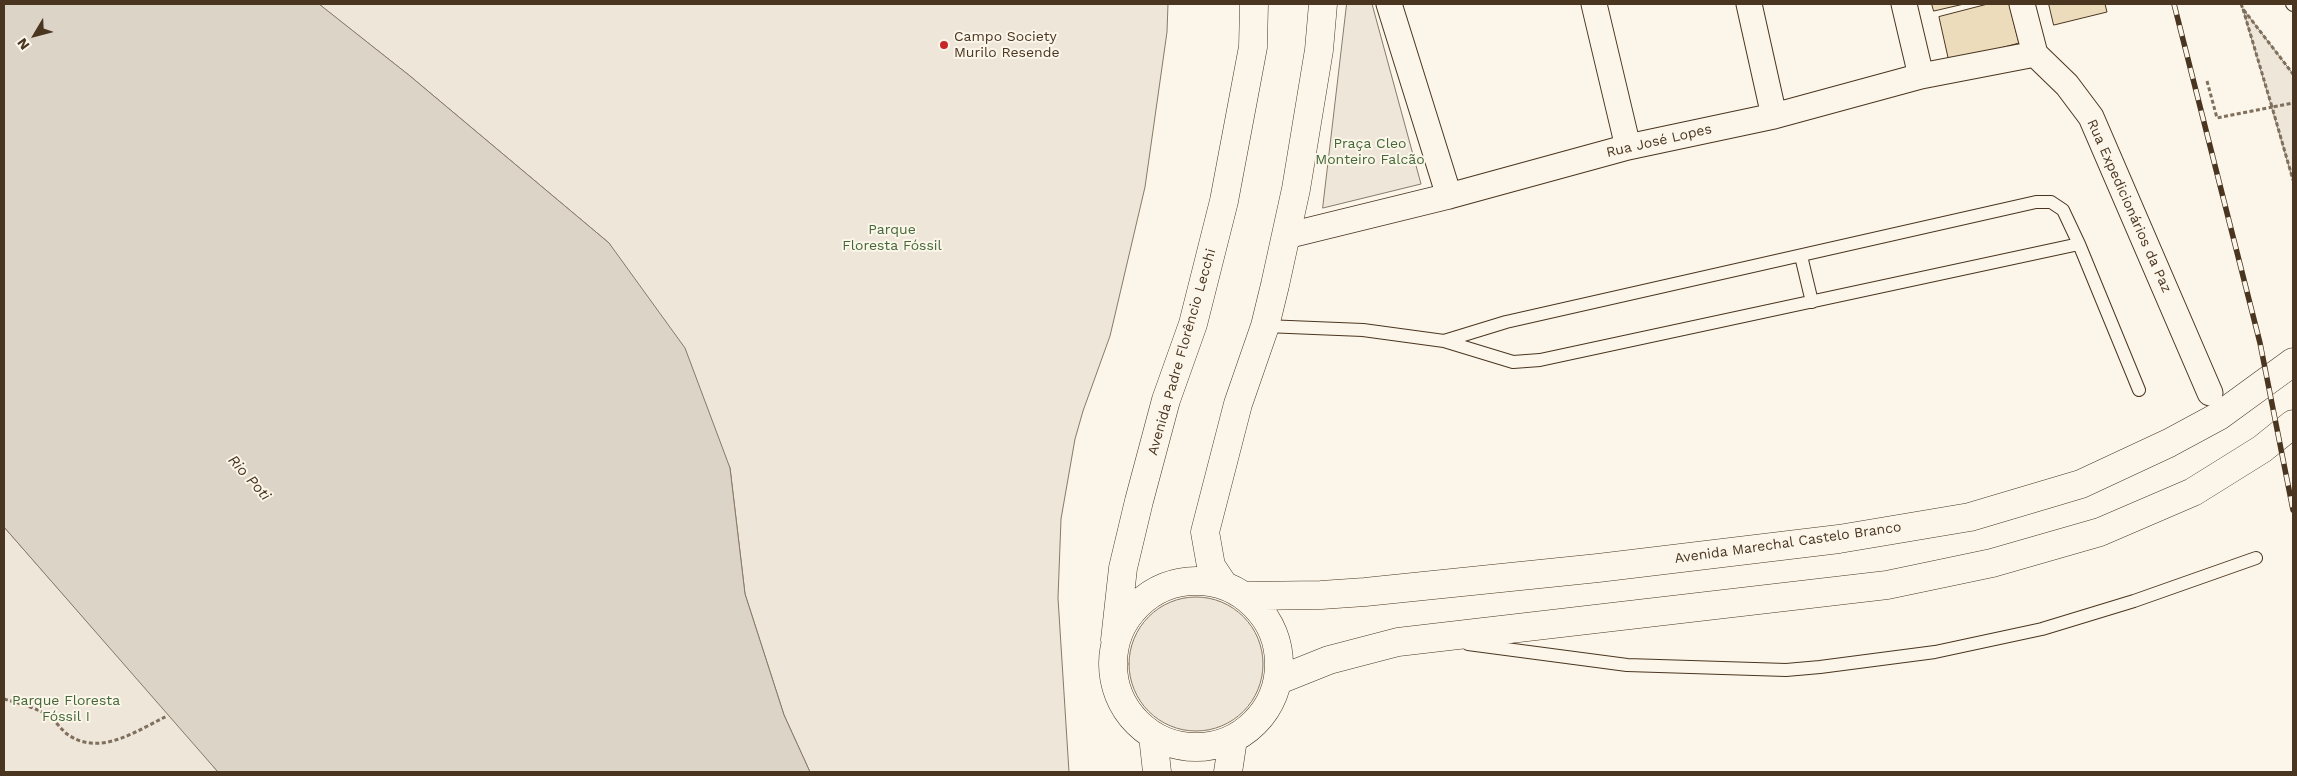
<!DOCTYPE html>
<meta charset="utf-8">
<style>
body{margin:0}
#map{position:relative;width:2297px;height:776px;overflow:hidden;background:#fbf6e9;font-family:"Work Sans",sans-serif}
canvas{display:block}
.frame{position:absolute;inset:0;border:5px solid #4a3520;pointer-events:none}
.north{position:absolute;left:10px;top:10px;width:50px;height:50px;-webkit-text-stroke:4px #fbf6e9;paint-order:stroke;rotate:233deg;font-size:14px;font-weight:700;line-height:20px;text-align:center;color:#4a3520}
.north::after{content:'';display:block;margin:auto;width:18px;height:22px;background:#4a3520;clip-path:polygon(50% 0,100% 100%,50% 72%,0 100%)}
</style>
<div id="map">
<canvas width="2297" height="776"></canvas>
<div class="frame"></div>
<div class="north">N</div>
</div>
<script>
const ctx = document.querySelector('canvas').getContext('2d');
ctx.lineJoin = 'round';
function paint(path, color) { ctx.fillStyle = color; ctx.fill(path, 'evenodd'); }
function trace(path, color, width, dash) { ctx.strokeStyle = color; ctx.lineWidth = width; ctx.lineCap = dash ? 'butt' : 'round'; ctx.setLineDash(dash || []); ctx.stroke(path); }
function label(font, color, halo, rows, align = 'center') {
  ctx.font = font + ' "Work Sans",sans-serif'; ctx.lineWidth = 4; ctx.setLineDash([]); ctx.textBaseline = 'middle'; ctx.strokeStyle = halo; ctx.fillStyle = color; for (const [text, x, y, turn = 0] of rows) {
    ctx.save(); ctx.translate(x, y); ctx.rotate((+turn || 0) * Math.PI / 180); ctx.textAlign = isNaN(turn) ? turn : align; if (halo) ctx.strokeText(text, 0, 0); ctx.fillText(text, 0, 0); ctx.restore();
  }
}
const green = new Path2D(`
 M319,4h849l-1,28 -22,155 -35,149 -27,75 -8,28 -14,80 -3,79 11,174h-259l-26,-57 -39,-121 -15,-126 -121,-225 -199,-167z
 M1347,4h25l49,180 -98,24z
 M2243,9l50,65v106z
 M4,527l196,223 18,22h-214z
 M1129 664a67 67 0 1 1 134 0a67 67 0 1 1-134 0Z`);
paint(green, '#ede6d9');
trace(green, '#887966', 1);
const water = new Path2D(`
 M4,4h315l91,72 199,167 76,105 45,120 15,126 39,121 26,57h-592l-214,-245z`);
paint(water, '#dcd4c6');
trace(water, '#887966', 1);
const building = new Path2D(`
 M1932,4h32l-30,7z
 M1988,4h21l10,39 -70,19 -10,-45z
 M2049,4h56l2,8 -53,13z`);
paint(building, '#ecdcbc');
trace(building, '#4a3520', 1);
const service = new Path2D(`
 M2292,4l1,1
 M1801,256l11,46
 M1265,326l98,4 81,11 69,21 27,-2 539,-116
 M1444,341l62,-19 530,-120h15l12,8 16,34 60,146
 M1468,644l159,21 159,5 34,-3 115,-15 107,-23 92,-28 122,-43`);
const minor = new Path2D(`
 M1389,4l60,192
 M1594,4l34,143
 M1749,4l25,112
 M1904,4l17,72
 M2022,4l13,50 32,31 24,32 119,276
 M1286,236l163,-40 179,-49 146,-31 147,-40 114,-22`);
const primary = new Path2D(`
 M1113 664a83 83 0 1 1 166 0a83 83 0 1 1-166 0Z
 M1223,584l-12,-18 -6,-34 33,-128 27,-78 10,-41 21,-96 23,-139 4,-46
 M1246,596l75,-1 44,-3 233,-24 241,-29 131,-22 111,-33 88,-41 50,-27 74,-54
 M1115,640l8,-72 16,-67 27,-101 27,-76 31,-123 29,-154 1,-43
 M1279,680l50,-20 69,-18 489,-57 105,-22 108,-31 93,-40 69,-43 31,-25
 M1153,736l4,36
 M1228,772l5,-33`);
trace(service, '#4a3520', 14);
trace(minor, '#4a3520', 27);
trace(primary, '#4a3520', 29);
trace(new Path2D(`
 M2241,4l2,5 50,65
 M2243,9l29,98 21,-4
 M2207,81l10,37 55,-11 21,73
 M4,699c13,4 27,7 40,14 10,4 16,17 26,23 32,20 68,-6 97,-20`), '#7f6f5c', 3, [4, 2.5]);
trace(service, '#fbf6e9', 12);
trace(minor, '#fbf6e9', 25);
trace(primary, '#fbf6e9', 28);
const rail = new Path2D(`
 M2174,4l86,339 33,167`);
trace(rail, '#4a3520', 5.5);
trace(rail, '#fbf6e9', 4, [11]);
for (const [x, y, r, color] of [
 [944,45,5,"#c62828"]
]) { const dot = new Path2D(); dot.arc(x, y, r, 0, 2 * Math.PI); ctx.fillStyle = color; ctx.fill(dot); trace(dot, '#fbf6e9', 2); }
label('14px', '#4a3520', '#fbf6e9', [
 ["Campo Society",954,37],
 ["Murilo Resende",954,53]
], 'left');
label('14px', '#4a3520', '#fbf6e9', [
 ["Rua José Lopes",1659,141,-13],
 ["Rua Expedicionários da Paz",2129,206,66],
 ["Avenida Padre Florêncio Lecchi",1182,352,-74],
 ["Avenida Marechal Castelo Branco",1788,543,-8]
]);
label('14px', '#436837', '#fbf6e9', [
 ["Praça Cleo",1370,144],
 ["Monteiro Falcão",1370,160],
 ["Parque",892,230],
 ["Floresta Fóssil",892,246],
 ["Parque Floresta",66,701],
 ["Fóssil I",66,717]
]);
label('italic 15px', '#4a3520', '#fbf6e9', [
 ["Rio Poti",249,478,48]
]);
</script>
